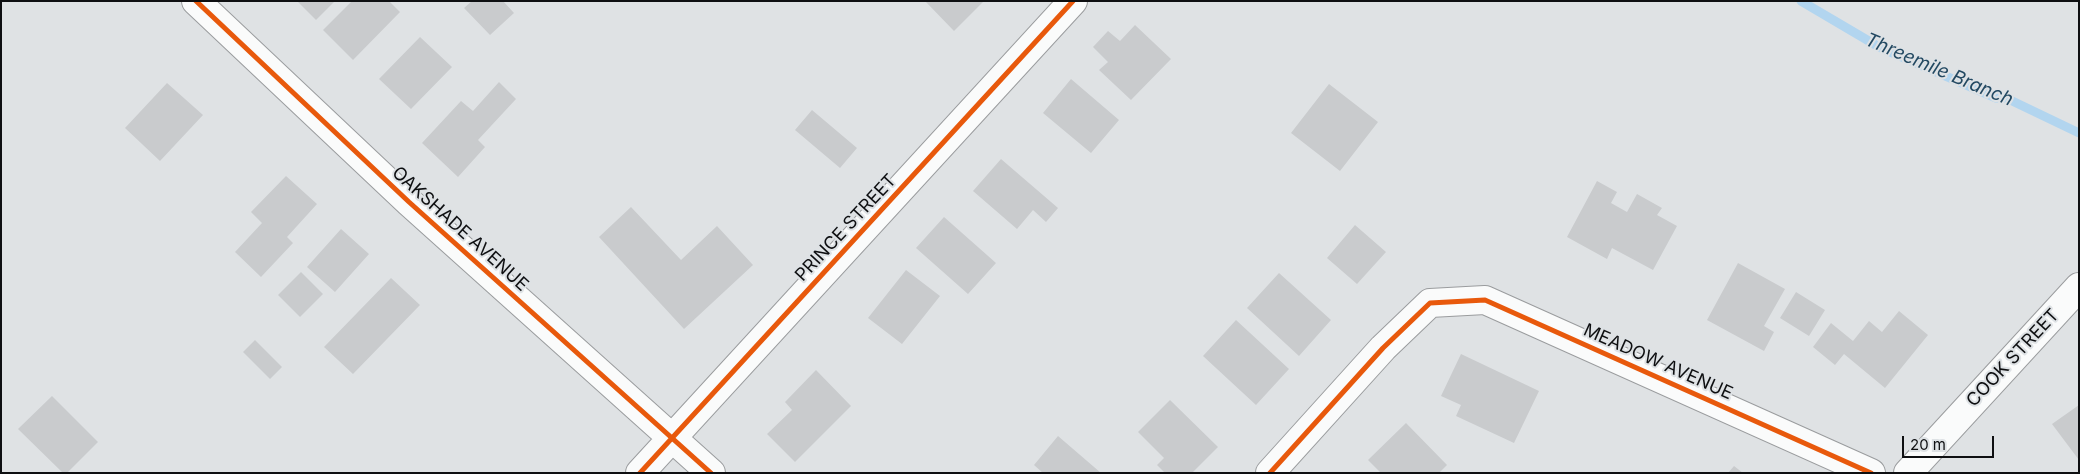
<!DOCTYPE html>
<style>
body{margin:0}
#map{position:relative;width:2080px;height:474px;overflow:hidden;background:#dfe2e4;font-family:Inter,sans-serif}
canvas{display:block}
.frame{position:absolute;inset:0;border:2px solid #0e0f11;pointer-events:none}
.scale{position:absolute;left:1902px;top:436px;width:92px;height:22px;box-sizing:border-box;border:2px solid #0e0f11;border-top:0;padding-left:6px;font-size:15px;line-height:18px;white-space:nowrap;color:#0e0f11;-webkit-text-stroke:4px #dee2e5;paint-order:stroke}
</style>
<div id="map">
<canvas width="2080" height="474"></canvas>
<div class="frame"></div>
<div class="scale">20 m</div>
</div>
<script>
const ctx = document.querySelector('canvas').getContext('2d');
ctx.lineJoin = 'round';
function trace(path, color, width, dash) { ctx.strokeStyle = color; ctx.lineWidth = width; ctx.lineCap = dash ? 'butt' : 'round'; ctx.setLineDash(dash || []); ctx.stroke(path); }
function paint(path, color) { ctx.fillStyle = color; ctx.fill(path, 'evenodd'); }
function label(font, color, halo, rows, align = 'center') {
  ctx.font = font + ' Inter,sans-serif'; ctx.lineWidth = 4; ctx.setLineDash([]); ctx.textBaseline = 'middle'; ctx.strokeStyle = halo; ctx.fillStyle = color; for (const [text, x, y, turn = 0] of rows) {
    ctx.save(); ctx.translate(x, y); ctx.rotate((+turn || 0) * Math.PI / 180); ctx.textAlign = isNaN(turn) ? turn : align; if (halo) ctx.strokeText(text, 0, 0); ctx.fillText(text, 0, 0); ctx.restore();
  }
}
trace(new Path2D(`
 M1801,1l78,46 117,51h10l73,35`), '#b2d5ef', 9);
paint(new Path2D(`
 M297,1h38l-19,19z
 M352,1h37l11,11 -47,48 -30,-30z
 M472,1h31l11,12 -24,22 -26,-27z
 M925,1h59l-30,30z
 M1135,25l36,34 -40,41 -32,-30 9,-8 -15,-15 15,-16 12,10z
 M420,37l32,30 -41,42 -32,-30z
 M1071,79l48,41 -28,33 -48,-40z
 M499,82l17,17 -38,41 7,7 -27,30 -36,-34 39,-42 12,10z
 M167,83l36,32 -43,46 -35,-33z
 M1329,84l49,38 -38,49 -49,-38z
 M812,110l45,38 -17,20 -45,-38z
 M1001,159l57,49 -12,14 -13,-12 -16,19 -44,-38z
 M286,176l31,28 -30,33 6,6 -32,34 -26,-25 27,-29 -11,-11z
 M1597,181l20,11 -6,11 16,9 10,-18 25,14 -5,7 20,11 -24,44 -41,-22 -5,11 -40,-22z
 M631,207l50,53 36,-34 36,39 -69,64 -85,-92z
 M944,217l52,46 -28,31 -52,-46z
 M1355,225l31,27 -29,32 -30,-26z
 M341,229l28,25 -34,38 -28,-25z
 M1738,263l47,26 -21,37 10,6 -10,19 -57,-31z
 M906,270l34,26 -38,48 -34,-26z
 M301,272l22,22 -23,23 -22,-22z
 M1279,273l52,47 -32,36 -52,-48z
 M391,278l29,27 -67,69 -29,-27z
 M1796,292l29,18 -16,26 -29,-18z
 M1899,311l29,24 -43,53 -41,-34 -9,11 -22,-18 18,-24 22,18 16,-20 13,11z
 M1236,320l53,49 -33,36 -53,-49z
 M255,340l27,27 -12,12 -27,-27z
 M1461,354l78,37 -25,52 -58,-27 5,-11 -20,-9z
 M816,370l35,36 -56,56 -28,-28 25,-24 -7,-8z
 M52,396l46,46 -31,31h-4l-45,-44z
 M1170,400l48,47 -26,26h-27l-8,-8 7,-7 -26,-26z
 M2079,405v55l-27,-36z
 M1406,423l41,42 -8,8h-58l-13,-13z
 M1058,436l43,37h-58l-9,-8z
 M1734,466l9,7h-15z`), '#c9cbcd');
const minor = new Path2D(`
 M196,1l213,201 302,271
 M640,473l433,-472
 M1270,473l113,-125 47,-45 55,-3 386,173
 M1908,473l171,-186`);
trace(minor, '#9a9c9e', 30);
trace(minor, '#fafbfb', 28);
trace(new Path2D(`
 M196,1l213,201 302,271
 M640,473l433,-472
 M1270,473l113,-125 47,-45 55,-3 386,173`), '#e8590c', 5);
label('18px', '#0e0f11', '#dee2e5', [
 ["PRINCE STREET",846,228,-47],
 ["OAKSHADE AVENUE",460,229,42],
 ["COOK STREET",2013,358,-47],
 ["MEADOW AVENUE",1658,362,24]
]);
label('italic 19px', '#234962', '#dee2e5', [
 ["Threemile Branch",1939,70,23]
]);
</script>
